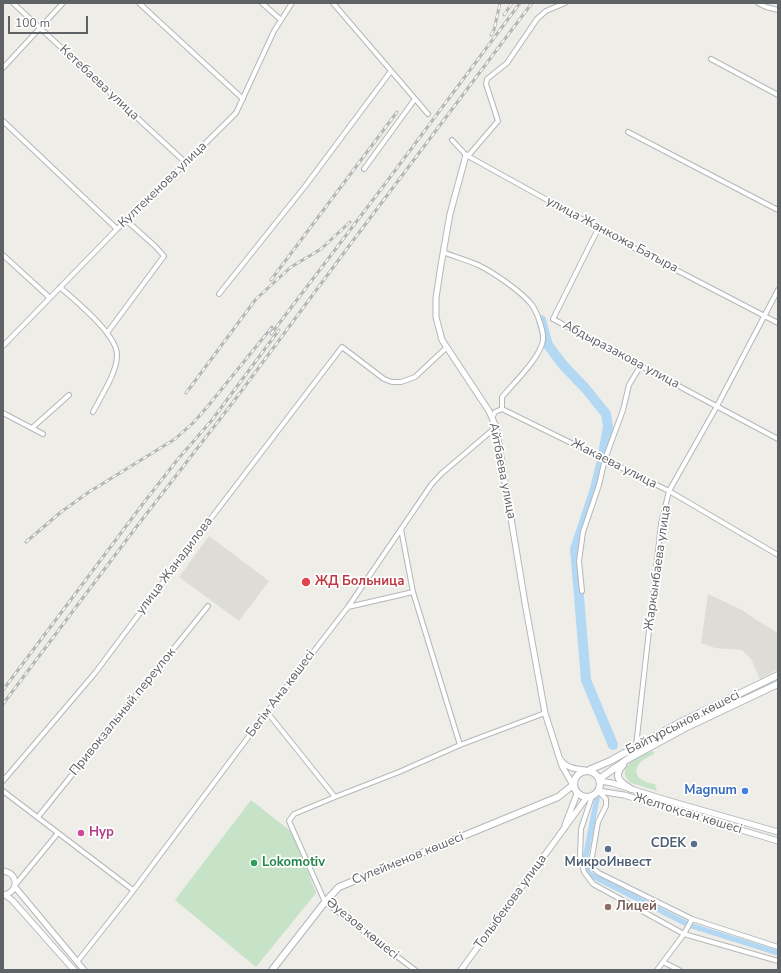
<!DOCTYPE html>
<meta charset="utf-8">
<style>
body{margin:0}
#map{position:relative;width:781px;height:973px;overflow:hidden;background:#efede7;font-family:"Nunito Sans",sans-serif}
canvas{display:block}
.frame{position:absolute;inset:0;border:4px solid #5f6265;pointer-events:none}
.scale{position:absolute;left:8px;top:16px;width:80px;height:18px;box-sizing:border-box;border:2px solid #5f6265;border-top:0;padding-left:5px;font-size:12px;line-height:14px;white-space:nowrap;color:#5f6265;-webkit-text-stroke:3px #fff;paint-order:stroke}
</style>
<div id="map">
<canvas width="781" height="973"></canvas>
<div class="frame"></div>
<div class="scale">100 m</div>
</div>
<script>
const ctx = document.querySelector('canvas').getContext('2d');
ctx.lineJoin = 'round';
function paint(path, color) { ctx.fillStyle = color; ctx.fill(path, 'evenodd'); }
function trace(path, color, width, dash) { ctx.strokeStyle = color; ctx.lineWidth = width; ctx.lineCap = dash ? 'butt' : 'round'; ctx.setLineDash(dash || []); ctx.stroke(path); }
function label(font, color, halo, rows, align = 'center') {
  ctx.font = font + ' "Nunito Sans",sans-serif'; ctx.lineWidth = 3.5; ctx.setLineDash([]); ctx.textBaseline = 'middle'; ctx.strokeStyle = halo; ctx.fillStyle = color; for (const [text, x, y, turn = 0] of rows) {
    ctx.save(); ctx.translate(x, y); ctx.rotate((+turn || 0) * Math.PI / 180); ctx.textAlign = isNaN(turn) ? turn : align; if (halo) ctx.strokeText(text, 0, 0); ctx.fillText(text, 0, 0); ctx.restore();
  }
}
paint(new Path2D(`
 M209,536l60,45 -30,40 -60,-44z
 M708,594l34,16 16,11 20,12v36l-18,10 -9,-20 -9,-9 -27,-2 -14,-5z`), '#dedcd6');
paint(new Path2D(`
 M652,751l2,1v2c-5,3 -11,5 -14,9 -11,13 5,20 15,21l2,7 -26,-8c-18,-15 8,-28 21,-32z
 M251,800l42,33 23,60 -60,74 -81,-67z`), '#c7e3c7');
trace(new Path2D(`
 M597,798l-12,62 4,14 100,51 89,28`), '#b2d8f4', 5.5);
trace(new Path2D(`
 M541,320l7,25 15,20 23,24 20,25 2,13 -7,37 -6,25 -20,60 11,131 27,65`), '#b2d8f4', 10);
const minor = new Path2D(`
 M13,3l173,160
 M139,3l104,96
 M262,3l19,17
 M333,3l95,111
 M758,3l8,4 12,3
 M711,59l67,36
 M3,68l60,-65
 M3,121l114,108
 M628,132l150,78
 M452,140l14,15 166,92 146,76
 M468,156l30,-35 -12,-37 1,-5 20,-16 30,-44 9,-8 19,-8
 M364,169l51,-70
 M598,229l-45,90 225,120
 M443,252c12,5 24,8 35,13 15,7 44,27 54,40 5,7 12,26 11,35 -2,17 -30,44 -41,57v12
 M3,255l47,43
 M60,287c15,14 57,47 57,68 0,18 -16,41 -24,57
 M219,294l87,-109 85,-114
 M107,333l57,-77 -9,-10 -28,-25
 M3,346l114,-117 22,-20 97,-96 38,-82 18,-28
 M502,409l167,82 109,64
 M3,413l40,21
 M492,418l3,-6 7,-3
 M32,428l37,-33
 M401,529l12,63 47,153
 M582,591l-3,-30 4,-29 16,-47 6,-26 18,-49 6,-25 12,-20
 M348,607l65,-15
 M267,712l68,85
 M636,754v-8l25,-222 8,-33 48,-85 61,-116
 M3,781l92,-108 107,-143 140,-183 42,32 8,3h9l14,-5 32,-30
 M3,791l130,99
 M598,791l8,8v7l-8,16 -7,41 3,6 5,4 93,46 86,28
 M592,796l-11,33 -1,28 4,15 9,12 91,50 94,27
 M38,817l170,-211
 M16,884l42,-51
 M77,962l53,-67 137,-183 81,-105 83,-122 10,-11 55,-47
 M663,962l16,8
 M415,970l-90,-68 -36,-81 5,-7 41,-17 64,-25 61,-27 85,-32
 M657,970l27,-36 8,-15`);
const tertiary = new Path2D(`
 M466,155l-16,59 -9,51 -5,33v19l6,23 47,71 7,16 29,176 20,110 17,53 11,19
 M561,760c5,8 15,9 24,10
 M600,781l12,2 51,16 115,33
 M598,791l26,4 154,46
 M565,825l12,-31
 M3,871c16,2 16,21 1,24
 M15,887l69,83
 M5,895l7,5 62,70
 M461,970l126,-173`);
const secondary = new Path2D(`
 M623,765c-11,12 -2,18 8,24
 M589,770l21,-9 71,-39 97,-47
 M574 784a13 13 0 1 1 26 0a13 13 0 1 1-26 0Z
 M599,779l29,-20 57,-31 93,-44
 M272,970l53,-68 14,-15 219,-90 15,-12`);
trace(minor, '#b4b7ba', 6);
trace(tertiary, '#b4b7ba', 7);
trace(secondary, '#b3b6ba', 8);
trace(minor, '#fff', 4);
trace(tertiary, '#fff', 5);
trace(secondary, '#fff', 6);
const rail = new Path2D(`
 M504,15l8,-12
 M491,35l3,-5 6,-27
 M271,280l126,-168
 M271,334l111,-146 138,-185
 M186,393l70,-94 35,-32 30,-18 29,-27
 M26,542l35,-30 28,-20 86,-53 18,-16 15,-17 64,-79
 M3,690l142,-189 33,-42 34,-39 67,-90
 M3,704l131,-174 103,-133 109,-147 186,-247`);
trace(rail, '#b5b6b6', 3);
trace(rail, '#fff', 1.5, [4.5]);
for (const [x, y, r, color] of [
 [306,582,5,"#e0444e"],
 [745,791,4,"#3f7fe0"],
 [81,833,4,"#d1479c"],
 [694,844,4,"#5c6f8a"],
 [608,849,4,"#5c6f8a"],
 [254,863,4,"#2e9e5b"],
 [608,907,4,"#8d6e63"]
]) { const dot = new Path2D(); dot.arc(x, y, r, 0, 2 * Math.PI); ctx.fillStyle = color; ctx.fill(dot); trace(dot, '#fff', 1.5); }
label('13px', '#5f6265', '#fff', [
 ["Кетебаева улица",99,83,43],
 ["Култекенова улица",163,185,-44],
 ["улица Жанкожа Батыра",612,235,28],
 ["Абдыразакова улица",621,355,28],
 ["Жакаева улица",614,464,27],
 ["Айтбаева улица",502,471,79],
 ["улица Жанадилова",175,566,-53],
 ["Жаркынбаева улица",658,568,-82],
 ["Бегім Ана көшесі",281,694,-53],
 ["Привокзальный переулок",123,712,-51],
 ["Байтұрсынов көшесі",683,723,-27],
 ["Желтоқсан көшесі",688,814,17],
 ["Сүлейменов көшесі",408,859,-22],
 ["Толыбекова улица",511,902,-54],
 ["Әуезов көшесі",362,929,39]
]);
label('bold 13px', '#be3a42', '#fff', [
 ["ЖД Больница",315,582]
], 'left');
label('bold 13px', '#366cbe', '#fff', [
 ["Magnum",737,791]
], 'right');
label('bold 13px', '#b23c85', '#fff', [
 ["Нур",89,833]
], 'left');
label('bold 13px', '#4e5e75', '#fff', [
 ["CDEK",686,844],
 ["МикроИнвест",608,863,"center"]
], 'right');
label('bold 13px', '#27864d', '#fff', [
 ["Lokomotiv",262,863]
], 'left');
label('bold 13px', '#785e54', '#fff', [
 ["Лицей",616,907]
], 'left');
</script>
